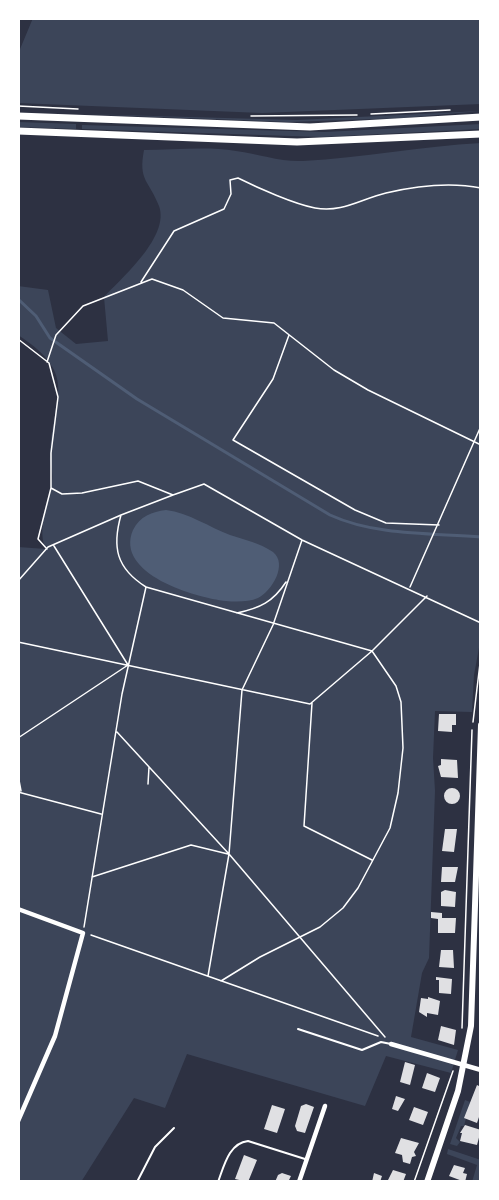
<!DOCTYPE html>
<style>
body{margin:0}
#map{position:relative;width:499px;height:1200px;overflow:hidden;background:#2d3142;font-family:Manrope,sans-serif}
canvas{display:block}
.frame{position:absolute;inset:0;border:20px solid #fff;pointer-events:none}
</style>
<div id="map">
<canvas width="499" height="1200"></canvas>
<div class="frame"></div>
</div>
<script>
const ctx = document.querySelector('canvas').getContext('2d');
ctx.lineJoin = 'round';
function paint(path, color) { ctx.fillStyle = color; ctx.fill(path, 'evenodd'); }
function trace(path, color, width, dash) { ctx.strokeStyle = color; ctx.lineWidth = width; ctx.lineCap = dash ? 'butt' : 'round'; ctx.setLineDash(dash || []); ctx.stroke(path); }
paint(new Path2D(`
 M33,18h448v86l-219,9 -244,-10v-49z
 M481,111l-78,7 -114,4 -206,-8 214,6z
 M18,122l58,2v5l-58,-2z
 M481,124v5l-160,8 -239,-8v-4l242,7z
 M481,143v494l-7,38 -2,37 -37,-1 -2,47 2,33 -6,167 -7,15 -11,64 47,13 -7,23 -65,-17 -21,50 -178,-52 -22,54 -31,-10 -53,84h-63v-635l28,2c-9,-18 1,-43 5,-62 4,-17 -2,-19 -1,-31 2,-59 31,-80 -32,-121v-49l30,4 8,38 20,16 32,-3 -4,-44c19,-20 66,-61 55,-91 -10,-26 -21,-25 -15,-56 30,0 63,-4 92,1 23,3 44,11 67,10 60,-3 119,-15 178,-18z
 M465,1100l5,2 -6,24h-3l-5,12 4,4 -3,4 -7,-2z
 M448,1149l33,11v22h-9l5,-17 -30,-11z`), '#3c4559');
paint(new Path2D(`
 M166,510c23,3 43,17 64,25 15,5 30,8 43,17 15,12 -1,39 -15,46 -9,4 -22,4 -32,3 -30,-3 -112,-27 -93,-71 7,-14 19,-18 33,-20z`), '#4f5d75');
trace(new Path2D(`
 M18,299l18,17 14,22 87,61 193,116c46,21 102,18 151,22`), '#4f5d75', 3);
paint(new Path2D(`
 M439,714h17v11h-4v7l-14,-1z
 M441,759l16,1 1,18 -17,-1 -3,-11 3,-1z
 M444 796a8 8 0 1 1 16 0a8 8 0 1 1-16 0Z
 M445,829h12l-3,23 -12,-1z
 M442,867h16l-3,15h-14z
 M445,890l11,2 -1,15 -14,-1v-14z
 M431,912l11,1v5h14l-1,15h-17v-14l-7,-1z
 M441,950h12l1,18 -15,-1z
 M436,977l16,2 -1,15 -12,-1v-13h-3z
 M428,997l12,4 -2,14 -11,-2v4l-8,-5 2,-14 7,1z
 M441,1026l15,4 -2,15 -16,-5z
 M405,1062l10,3 -5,20 -10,-3z
 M427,1073l13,5 -5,14 -13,-4z
 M477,1085l4,2v24l-4,12 -13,-5z
 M396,1096l9,3 -7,12 -6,-2z
 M306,1104l8,3 -9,26 -8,-2 -2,-5 6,-20z
 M272,1105l13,4 -8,24 -13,-4z
 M414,1107l14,5 -5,13 -14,-5z
 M465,1125l16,5 -4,15 -17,-4 2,-8h-2z
 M401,1138l18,5 -5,9 2,4 -4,1 -2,7 -7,-2 -1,-7 -7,-2z
 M244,1155l13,5 -9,22 -13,-3z
 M454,1165l11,3 -2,5 4,1 -2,8 -16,-6z
 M393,1170l13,4 -3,8h-16z
 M282,1173l9,3 -3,6h-13l3,-7z
 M374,1173l8,3 -2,6h-8z`), '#e0e0e3');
trace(new Path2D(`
 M18,106l60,3
 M371,114l79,-4
 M251,116l106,-1
 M141,282l33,-51 50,-22 7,-15 -1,-14 8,-2c20,10 56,26 77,30 27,5 46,-9 71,-15 30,-7 64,-11 95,-5
 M289,335l-16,44 -40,61 122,70 31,13 53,2
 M18,339l31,24 9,34 -7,56v35l-13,51 9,10
 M47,362l9,-27 27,-29 69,-27 31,11 40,28 51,5 60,47 34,20 113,55
 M51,488l11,6 20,-1 56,-12 35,14 31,-11 98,56 179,83
 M18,581l30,-34 73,-32
 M146,587l226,64 24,35 5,16 2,46 -5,45 -8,35 -32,60 -15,20 -23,19 -60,30 -39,24
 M410,587l71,-161
 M237,613c23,-5 36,-11 49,-31
 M18,642l292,62 62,-53 55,-55
 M312,703l-8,123 68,34
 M473,722l8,-67
 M117,732l112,122 156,183
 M18,738l110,-73 -74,-119
 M18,775l3,16
 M148,784l1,-17
 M18,792l83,22
 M92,877l99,-32 37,9
 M84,927l38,-233 24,-107c-30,-19 -34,-40 -25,-72l52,-20
 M91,935l287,101
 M208,976l21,-122 13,-164 31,-65 29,-85
 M480,1027h1
 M462,1028l10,-298
 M414,1182l39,-111`), '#fff', 1.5);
trace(new Path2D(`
 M298,1029l64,21 19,-8 10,2
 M137,1182l18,-35 19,-19
 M218,1182c6,-16 11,-39 30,-41l57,18`), '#fff', 2);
trace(new Path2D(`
 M18,909l65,24 -28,103 -37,85
 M391,1044l90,26
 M299,1182l26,-76`), '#fff', 4.5);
trace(new Path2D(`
 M427,1182l31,-91 13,-65 10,-301`), '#fff', 6);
trace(new Path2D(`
 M18,116l292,11 171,-10
 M18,131l279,11 184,-8`), '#fff', 7);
</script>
